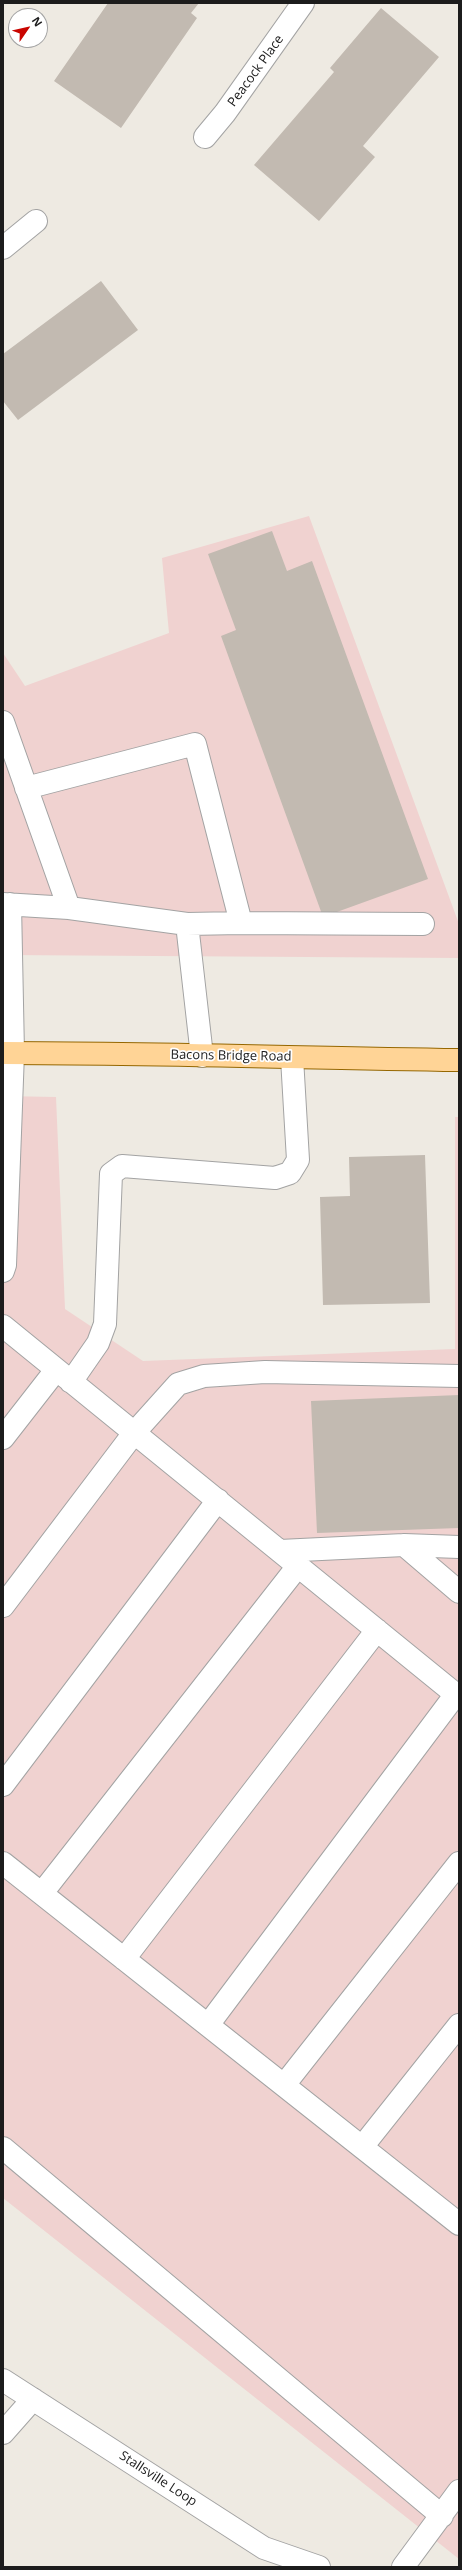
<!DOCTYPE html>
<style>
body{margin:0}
#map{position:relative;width:462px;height:2570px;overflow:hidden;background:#eeeae2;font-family:"Open Sans",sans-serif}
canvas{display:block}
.frame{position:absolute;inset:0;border:4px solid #1c1c1c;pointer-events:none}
.north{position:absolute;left:8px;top:8px;width:40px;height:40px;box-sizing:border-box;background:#fff;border:1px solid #a4a4a4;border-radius:50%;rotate:56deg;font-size:11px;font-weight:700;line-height:16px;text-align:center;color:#1c1c1c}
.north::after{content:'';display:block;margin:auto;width:14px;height:18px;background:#c90500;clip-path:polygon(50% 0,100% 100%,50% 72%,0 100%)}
</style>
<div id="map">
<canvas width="462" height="2570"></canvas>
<div class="frame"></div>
<div class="north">N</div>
</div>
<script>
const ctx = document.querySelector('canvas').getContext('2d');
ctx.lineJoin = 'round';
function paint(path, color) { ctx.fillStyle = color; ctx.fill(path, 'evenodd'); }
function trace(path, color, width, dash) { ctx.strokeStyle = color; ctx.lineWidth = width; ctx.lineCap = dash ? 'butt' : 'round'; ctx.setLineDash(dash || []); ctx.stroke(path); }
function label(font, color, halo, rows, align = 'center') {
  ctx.font = font + ' "Open Sans",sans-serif'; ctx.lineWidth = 3.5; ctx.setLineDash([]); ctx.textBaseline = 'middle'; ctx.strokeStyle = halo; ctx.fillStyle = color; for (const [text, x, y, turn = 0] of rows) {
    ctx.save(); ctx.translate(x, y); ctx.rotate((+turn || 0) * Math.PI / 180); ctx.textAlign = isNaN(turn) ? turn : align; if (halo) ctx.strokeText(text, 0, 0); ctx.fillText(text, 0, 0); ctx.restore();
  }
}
paint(new Path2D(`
 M309,516l150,408v34l-456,-3v-302l22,33 144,-53 -7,-75z
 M3,1096l53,1 9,212 78,52 312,-12v-232h4v1442l-456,-361z`), '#f0d2d0');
paint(new Path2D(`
 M108,3h91l-8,10 6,5 -76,110 -67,-47z
 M381,8l58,49 -76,89 12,11 -56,64 -65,-56 80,-93 -4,-4z
 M101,281l37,49 -120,90 -15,-19v-47z
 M272,531l15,40 25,-10 116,318 -105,38 -102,-281 15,-6 -28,-76z
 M425,1155l5,148 -107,2 -3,-108 30,-1 -1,-39z
 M459,1395v133l-142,5 -6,-132z`), '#c2bab1');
const minor = new Path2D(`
 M205,137l20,-24 78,-110
 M3,248l33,-27
 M3,722l66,186
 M26,788l169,-44 46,179 -54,1
 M3,904l66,4 118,16 15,132
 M241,923l182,1
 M3,1271l2,-6 8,-212 -3,-149
 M3,1326l456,371
 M71,1382l27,-39 7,-19 6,-150 11,-8 153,12 15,-5 8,-13 -6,-102
 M3,1438l53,-68
 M404,1545l55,47
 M280,1551l124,-6 55,2
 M3,1606l131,-173 44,-49 26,-8 61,-4 194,4
 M3,1785l215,-285
 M3,1863l456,361
 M42,1893l256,-327
 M124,1959l253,-329
 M208,2025l248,-331
 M284,2085l175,-222
 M362,2147l97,-122
 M3,2148l439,368
 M3,2380l261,168 55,19
 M3,2433l30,-34
 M403,2567l56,-76`);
const major = new Path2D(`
 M3,1053c152,0 304,5 456,7`);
trace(minor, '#a3a3a3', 24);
trace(major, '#956700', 24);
trace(minor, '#fff', 22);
trace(major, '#ffd496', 22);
label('13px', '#1c1c1c', '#fff', [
 ["Peacock Place",256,71,-54],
 ["Bacons Bridge Road",231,1056,1],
 ["Stallsville Loop",158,2479,33]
]);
</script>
